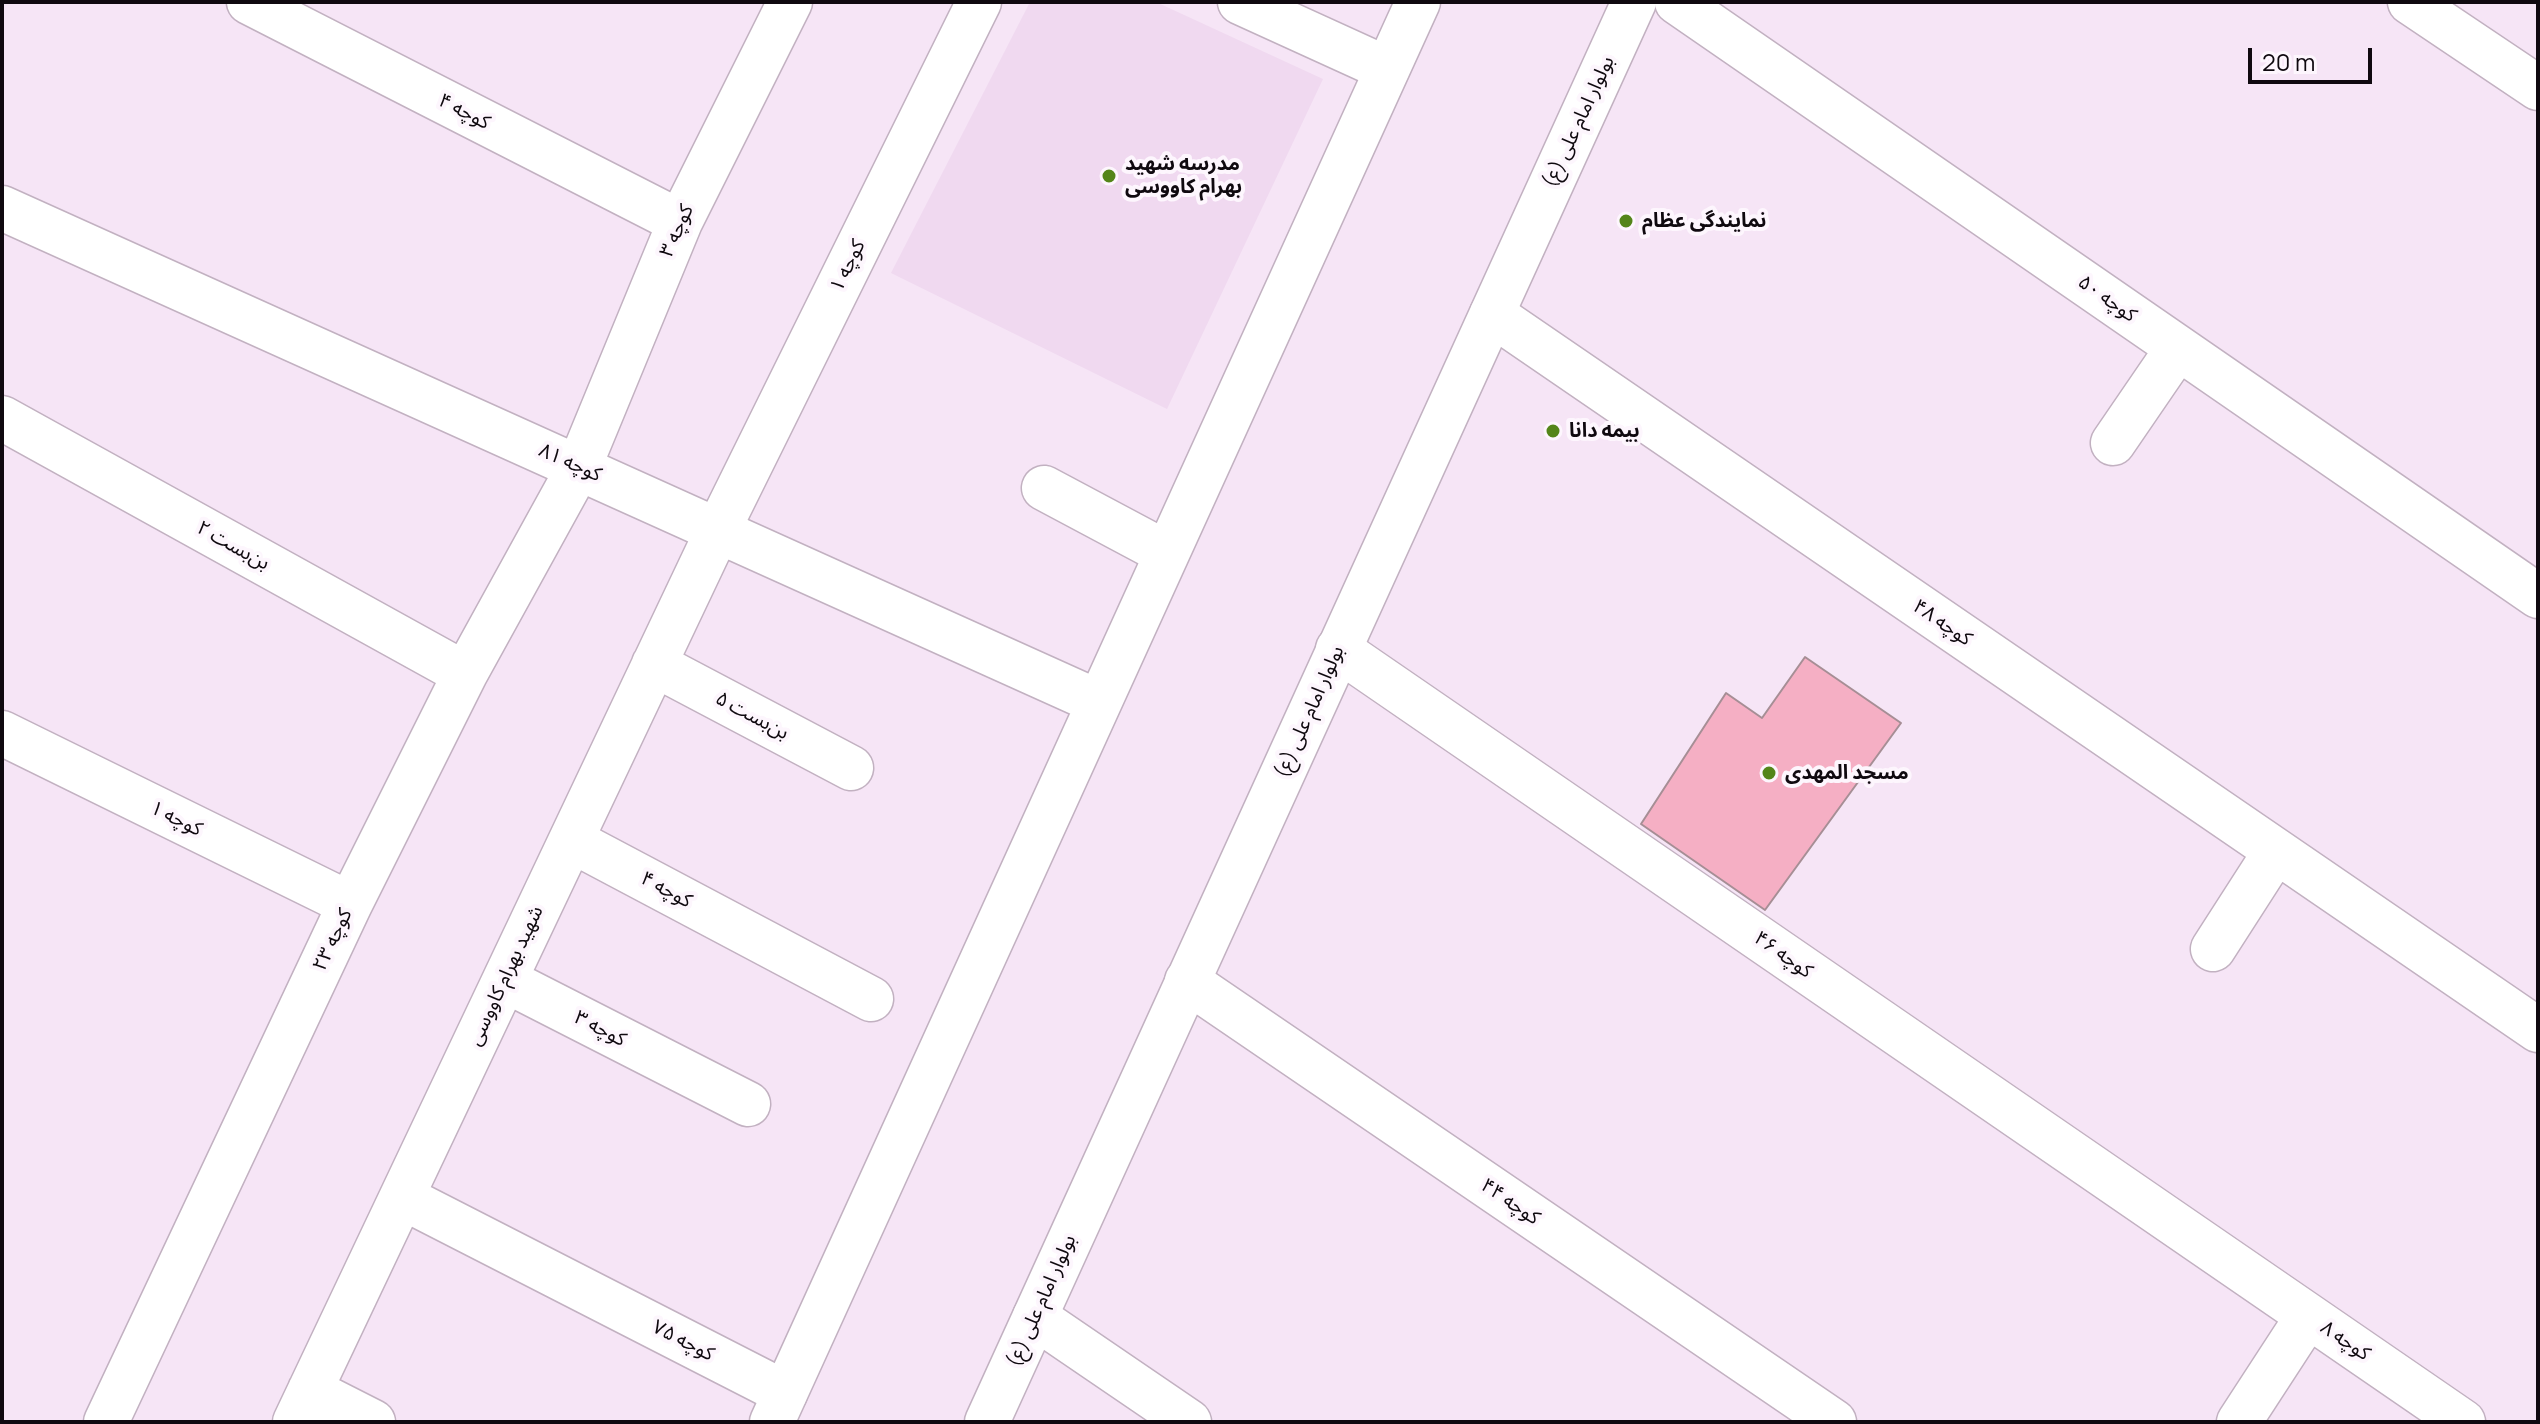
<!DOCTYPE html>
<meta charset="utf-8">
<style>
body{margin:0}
#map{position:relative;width:2540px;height:1424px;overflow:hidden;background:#f6e5f6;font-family:Manrope,sans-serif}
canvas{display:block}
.frame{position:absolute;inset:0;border:4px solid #0f090f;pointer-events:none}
.scale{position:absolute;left:2248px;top:48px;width:124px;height:36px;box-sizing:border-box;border:4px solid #0f090f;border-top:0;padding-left:10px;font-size:24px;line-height:28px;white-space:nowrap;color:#0f090f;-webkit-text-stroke:6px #fdf6fd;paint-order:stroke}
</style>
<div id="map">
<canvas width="2540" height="1424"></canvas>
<div class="frame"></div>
<div class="scale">20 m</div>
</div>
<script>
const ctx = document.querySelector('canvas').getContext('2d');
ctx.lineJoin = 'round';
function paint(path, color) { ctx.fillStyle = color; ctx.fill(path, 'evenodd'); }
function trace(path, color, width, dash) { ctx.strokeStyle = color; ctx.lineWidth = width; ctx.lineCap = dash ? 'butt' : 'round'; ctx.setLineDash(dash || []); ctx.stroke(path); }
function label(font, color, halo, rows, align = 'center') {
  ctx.font = font + ' Manrope,"Noto Sans Arabic",sans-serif'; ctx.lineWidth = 8; ctx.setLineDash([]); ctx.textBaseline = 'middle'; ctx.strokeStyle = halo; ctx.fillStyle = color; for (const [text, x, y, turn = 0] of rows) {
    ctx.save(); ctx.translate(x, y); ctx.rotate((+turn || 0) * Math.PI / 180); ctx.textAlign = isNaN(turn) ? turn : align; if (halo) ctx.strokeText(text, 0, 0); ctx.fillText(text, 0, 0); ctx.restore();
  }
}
paint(new Path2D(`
 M1030,2h126l167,77 -156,330 -276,-136z`), '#f0d9f0');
const building = new Path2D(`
 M1805,657l96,66 -136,187 -124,-86 85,-131 36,25z`);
paint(building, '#f5afc4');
trace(building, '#a68e95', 2);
const minor = new Path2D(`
 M249,2l431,220
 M1240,2l147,67
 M1677,2l861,594
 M2410,2l128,86
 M2,208l1096,494
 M1492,314l1046,716
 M2,418l463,256
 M2113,443l65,-95
 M1044,488l122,65
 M1338,649l1125,773
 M654,664l197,104
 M2,733l348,171
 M571,840l300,159
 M2213,949l63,-98
 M505,980l243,124
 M1187,981l647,441
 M402,1197l383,196
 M1035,1317l154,105
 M310,1390l63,32
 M106,1422l244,-518 115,-230 114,-207 101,-245 110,-220
 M295,1422l423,-892 261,-528
 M2239,1422l69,-106`);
const major = new Path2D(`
 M772,1422l646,-1420
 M987,1422l647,-1420`);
trace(minor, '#c2b1c1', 47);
trace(major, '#c2b1c1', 47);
trace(minor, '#fff', 44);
trace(major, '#fff', 44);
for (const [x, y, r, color] of [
 [1109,176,8,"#548519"],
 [1626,221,8,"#548519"],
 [1553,431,8,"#548519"],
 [1769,773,8,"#548519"]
]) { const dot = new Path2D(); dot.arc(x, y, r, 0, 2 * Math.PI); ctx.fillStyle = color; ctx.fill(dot); trace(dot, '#fdf6fd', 3); }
label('20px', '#0f090f', '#fdf6fd', [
 ["کوچه ۴",464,112,27],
 ["بولوار امام علی (ع)",1579,122,-65],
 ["کوچه ۳",677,231,-66],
 ["کوچه ۱",848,266,-64],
 ["کوچه ۵۰",2107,299,35],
 ["کوچه ۸۱",570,463,24],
 ["بن‌بست ۲",233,546,29],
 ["کوچه ۴۸",1942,623,34],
 ["بولوار امام علی (ع)",1310,712,-66],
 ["بن‌بست ۵",752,716,28],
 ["کوچه ۱",176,819,26],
 ["کوچه ۴",666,890,28],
 ["کوچه ۲۳",333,940,-65],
 ["کوچه ۴۶",1783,955,35],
 ["شهید بهرام کاووسی",506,976,-65],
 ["کوچه ۳",600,1029,27],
 ["کوچه ۴۴",1510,1202,34],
 ["بولوار امام علی (ع)",1042,1301,-66],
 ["کوچه ۷۵",683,1341,27],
 ["کوچه ۸",2345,1341,34]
]);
label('bold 20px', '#0f090f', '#fdf6fd', [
 ["مدرسه شهید",1125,164],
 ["بهرام کاووسی",1125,187],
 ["نمایندگی عظام",1642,221],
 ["بیمه دانا",1569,431],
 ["مسجد المهدی",1785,773]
], 'left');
</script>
